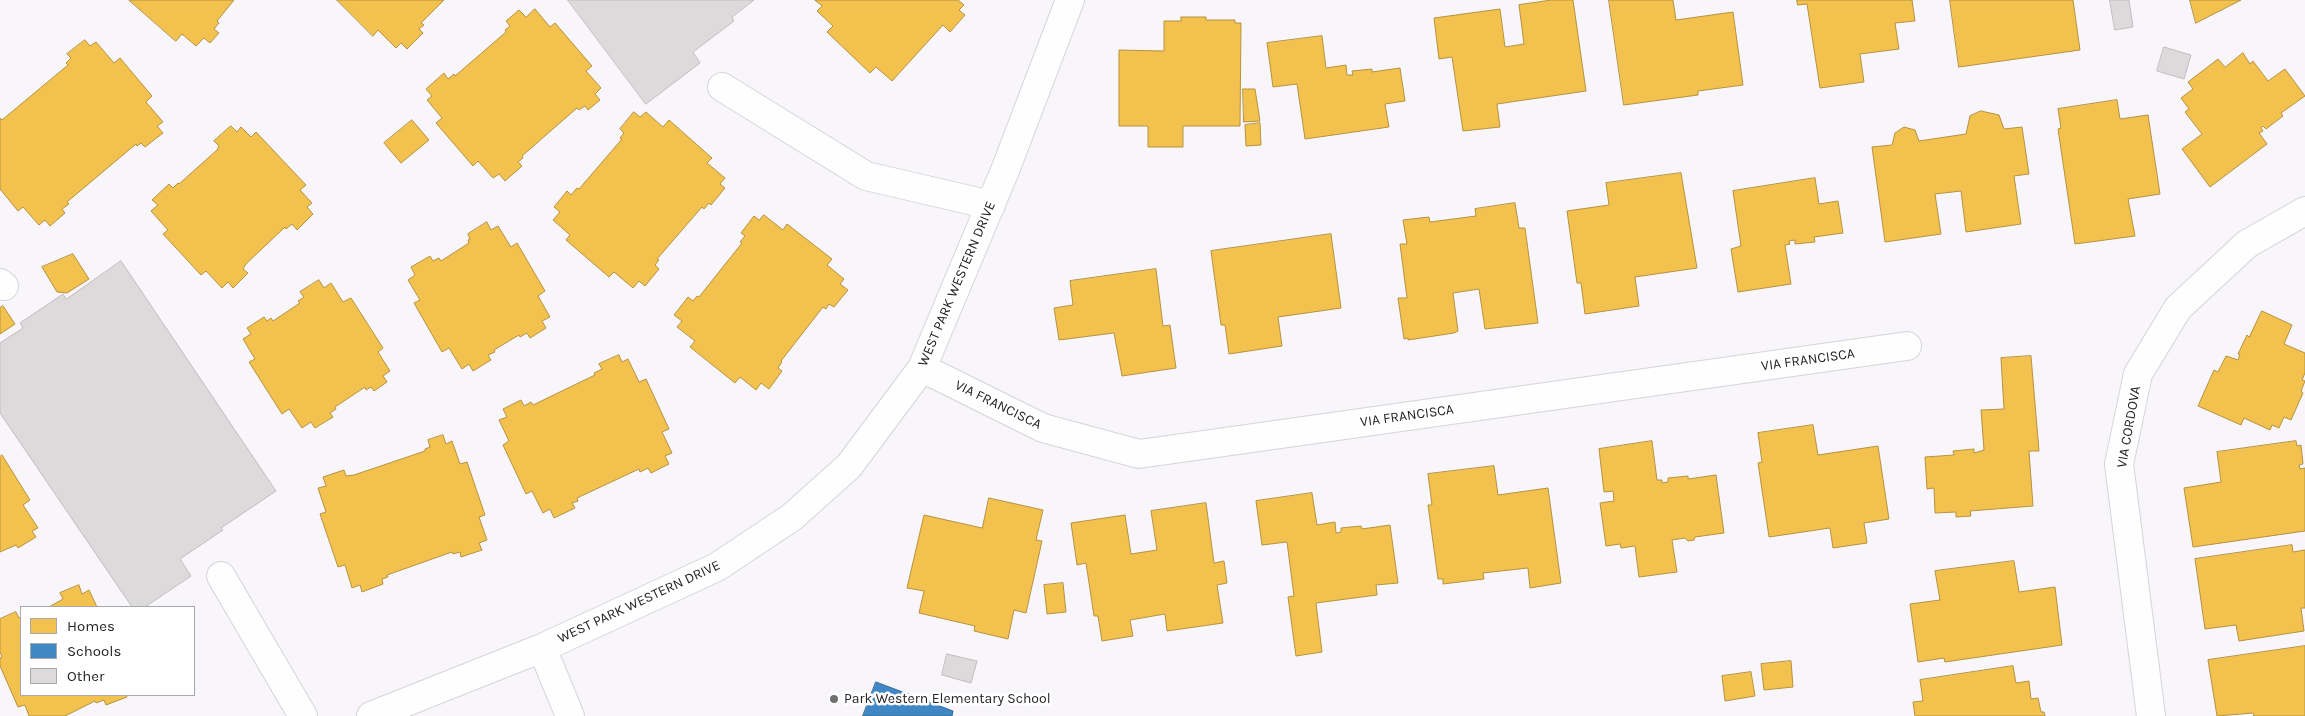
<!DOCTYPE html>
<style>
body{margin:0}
#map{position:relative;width:2305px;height:716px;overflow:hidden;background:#f8f6fa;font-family:Karla,sans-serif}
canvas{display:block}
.legend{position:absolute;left:20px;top:606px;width:175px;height:90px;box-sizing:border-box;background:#fff;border:1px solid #a8a7a9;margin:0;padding:6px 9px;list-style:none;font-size:15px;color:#262427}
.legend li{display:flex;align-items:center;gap:10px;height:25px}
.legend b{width:25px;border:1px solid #a8a7a9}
</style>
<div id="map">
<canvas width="2305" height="716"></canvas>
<ul class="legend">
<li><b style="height:14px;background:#f2c14e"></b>Homes</li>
<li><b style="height:14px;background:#3f88c5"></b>Schools</li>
<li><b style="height:14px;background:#dcdadb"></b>Other</li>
</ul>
</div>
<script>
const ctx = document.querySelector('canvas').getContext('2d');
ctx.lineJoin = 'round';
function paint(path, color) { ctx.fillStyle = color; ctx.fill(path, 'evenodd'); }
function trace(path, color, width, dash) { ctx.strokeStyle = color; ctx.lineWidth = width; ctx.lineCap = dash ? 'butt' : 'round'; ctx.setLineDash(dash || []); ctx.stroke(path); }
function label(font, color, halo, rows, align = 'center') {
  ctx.font = font + ' Karla,sans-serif'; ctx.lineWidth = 5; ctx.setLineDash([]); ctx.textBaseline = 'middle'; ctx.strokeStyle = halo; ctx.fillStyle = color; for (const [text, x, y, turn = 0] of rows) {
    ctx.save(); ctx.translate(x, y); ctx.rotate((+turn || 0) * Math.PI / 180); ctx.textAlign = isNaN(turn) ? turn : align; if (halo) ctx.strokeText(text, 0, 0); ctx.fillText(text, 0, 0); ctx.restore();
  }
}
const homes = new Path2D(`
 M129,0h105l-17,21 2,2 -5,6 5,4 -9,10 -6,-5 -8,8 -14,-12 -6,7z
 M337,0h107l-23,23 3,2 -5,4 4,4 -16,16 -6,-6 -5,5 -18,-18 -5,6z
 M815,0h143l6,5 -5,5 6,5 -15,17 -7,-7 -51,56 -16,-14 -6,6 -43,-41 6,-6 -16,-15 5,-5z
 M1552,0h21l13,91 -89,13 3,23 -37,4 -11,-74 -13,2 -5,-41 66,-9 5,38 19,-3 -5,-39z
 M1609,0h64l3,20 57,-8 10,73 -45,6v4l-74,10z
 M1797,0h115l3,21 -20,2 4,26 -39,5 4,28 -44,6 -13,-84 -9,1z
 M1950,0h123l7,50 -121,17z
 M2190,0h51l-45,23z
 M535,9l15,18 5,-4 37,43 -6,5 15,17 -6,6 5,6 -12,10 -3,-4 -6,4 -2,-2 -55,48 1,2 -5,4 4,4 -17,15 -6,-7 -6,4 -15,-17 -5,5 -37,-43 6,-5 -15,-18 5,-4 -6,-7 18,-16 4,6 6,-5 1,2 51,-44 -1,-2 5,-4 -4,-5 13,-11 7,7z
 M1181,17h25v3h29v3h6l-1,103h-57v21h-35v-21h-29v-76l45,1v-30h17z
 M1322,36l4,32 20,-3 1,10h6l-1,-4 20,-2v3l28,-4 5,33 -20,3 4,23 -84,12 -8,-55 -24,3 -6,-44z
 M85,40l5,6 6,-4 18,21 6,-5 32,38 -6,6 17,20 -6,4 6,7 -18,14 -4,-4 -4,3 -1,-2 -69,58 2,2 -7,5 3,4 -15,13 -5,-6 -6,5 -16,-18 -5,4 -18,-22v-71l2,2 66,-55 -2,-2 5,-5 -4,-4z
 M2243,53l7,11 3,-3 15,20 17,-12 20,27 -24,17 2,3 -17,13 -3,-3 -2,2 2,3 -4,2 8,11 -57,43 -28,-38 20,-15 -17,-22 4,-3 -8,-11 12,-9 -5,-7 30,-23 7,8z
 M1243,89h12l5,32 -16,1z
 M2117,100l3,19 28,-4 12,79 -32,5 7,37 -60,8 -17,-115 3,-1 -3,-19z
 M1981,111l18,4 5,14 18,-2 7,47 -15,2 7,48 -55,8 -5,-41 -26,3 6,40 -56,8 -13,-95 20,-2 3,-12 9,-6 11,3 4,11 47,-7 4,-18z
 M634,112l6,5 6,-5 17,15 6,-7 43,38 -5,5 18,15 -5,6 5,4 -14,17 -2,-2 -5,6 -2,-2 -45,52 2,1 -4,5 4,4 -14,17 -6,-5 -6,7 -19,-16 -5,5 -43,-37 4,-5 -17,-15 7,-8 -6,-5 13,-16 4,4 6,-7 2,1 43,-50 -2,-1 4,-5 -4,-4z
 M412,120l17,20 -28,23 -17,-20z
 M1260,123l1,22 -15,1 -1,-21z
 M231,126l6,6 4,-5 10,10 5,-5 50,53 -6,5 12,13 -5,4 6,7 -16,16 -5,-6 -6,5 -1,-2 -39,37 -3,5 5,4 -15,15 -5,-6 -6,6 -16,-17 -5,4 -38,-41 5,-4 -17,-19 7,-6 -6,-5 17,-16 4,4 5,-5 1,1 38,-34 2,-4 -5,-5z
 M1681,173l16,95 -62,9 4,29 -54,8 -4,-31h-4l-10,-72 42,-6 -3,-22z
 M1815,178l4,26 19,-3 5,32 -29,4 1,5 -20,2v-4l-6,1 1,3 -5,1 6,39 -53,8 -7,-43 10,-3 -8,-55z
 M1515,203l4,25h6l13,95 -53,6 -6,-40 -26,4 5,38 -4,2 -46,7v-2l-4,1 -6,-41h9l-7,-54h7l-4,-24 26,-3 1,5 46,-6 -1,-7z
 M764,215l19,15 4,-6 45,35 -5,6 17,14 -4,5 8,6 -14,17 -5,-3 -3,5 -3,-2 -42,54 1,1 -4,6 4,3 -13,18 -8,-6 -5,7 -16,-13 -5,6 -45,-36 5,-6 -18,-14 5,-6 -8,-6 14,-18 5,4 4,-5 2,1 43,-54 -2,-1 5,-6 -4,-3 13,-17 5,4z
 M487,222l4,8 7,-4 13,21 6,-4 28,48 -7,5 12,21 -8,4 4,7 -16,10 -3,-5 -7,4 -1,-2 -25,15 1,2 -7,3 3,5 -18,11 -4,-7 -7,5 -13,-21 -7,4 -28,-49 6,-3 -12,-20 7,-5 -4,-8 19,-11 3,5 6,-3 2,3 28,-18 -1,-3 2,-1 -2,-5z
 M1331,234l10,74 -63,9 4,29 -53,8 -4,-29h-4l-10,-74z
 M73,254l16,25 -22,14 -10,-1 -15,-25z
 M1156,269l7,57 7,-1 6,43 -54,8 -8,-43 -55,7 -5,-32 19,-3 -3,-24z
 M319,280l5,8 7,-5 12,19 8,-4 32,50 -5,4 12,19 -7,5 4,6 -13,9 -3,-4 -5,3 -1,-3 -30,20 1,2 -6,4 3,4 -18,11 -4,-6 -9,6 -13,-19 -7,5 -33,-52 6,-3 -12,-20 8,-5 -4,-6 17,-11 3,4 4,-3 2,3 27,-18 -2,-2 6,-4 -4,-5z
 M3,306l12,18 -15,10v-26z
 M2262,311l30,14 -8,19 21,9v20l-3,7 3,1 -4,10 2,2 -12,27 -7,-3 -5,11 -7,-3 -2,5 -26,-12 -3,7 -43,-19 16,-36 4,2 8,-16 12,4 2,-6h-2l9,-19 2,2z
 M619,355l3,7 6,-3 11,23 7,-3 23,50 -7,3 10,21 -7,3 4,8 -18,9 -3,-5 -8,4 -1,-3 -62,29 1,3 -6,2 3,5 -21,10 -4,-9 -7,4 -11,-22 -6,3 -23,-49 6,-4 -10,-21 8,-3 -4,-8 18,-9 3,6 7,-4 2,3 62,-30 -1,-2 8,-4 -3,-5z
 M2031,356l8,95h-10l4,55 -63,5 1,5 -15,1v-5l-21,1 -1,-25 -7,1 -2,-32 29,-2 -1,-4 21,-2v4l10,-3 -3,-40 23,-1 -3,-51z
 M1813,425l5,30 60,-9 11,73 -25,4 3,20 -34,5 -3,-20 -61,9 -11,-74 4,-1 -4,-29z
 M443,435l3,9 6,-3 8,23 7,-2 18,53 -6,2 8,23 -8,3 3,7 -21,7 -1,-5 -7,2 -1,-2 -65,23 1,2 -6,2 1,5 -21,8 -2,-7 -8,3 -7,-23 -7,2 -18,-53 6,-2 -8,-24 8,-2 -3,-9 21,-7 2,6 8,-1 71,-24v-2l5,-2 -2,-7z
 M1652,441l5,39h5v3l6,-1v-4l20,-2v3l28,-4 8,58 -29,4 -1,3 -6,1 -3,-3 -13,2 5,32 -38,5 -4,-31 -14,2 -1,-4 -14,2 -6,-43 14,-2 -1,-10 -9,1 -5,-43z
 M2296,441l1,5 4,-1 2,19 -4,1 1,4 5,-1v63l-112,16 -9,-59 37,-6 -4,-30z
 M2,455l28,45 -7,5 15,23 -6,3 4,6 -18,11 -2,-3 -16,7v-95z
 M1494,466l4,29 50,-7 13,95 -31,5 -2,-20 -45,5 1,6 -41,5v-5h-5l-10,-74h4l-4,-31z
 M1312,493l5,32 18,-3 1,11 5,-1v-4l20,-2 1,3 28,-4 8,58 -22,2 1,10 -61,8 6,49 -26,4 -8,-59 6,-1 -7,-54 -25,3 -6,-44z
 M989,498l54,12 -7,30 6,1 -16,72 -12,-3 -6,29 -34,-8 1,-5 -56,-13 5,-22 -17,-3 17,-73 58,13z
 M1206,503l8,60 10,-2 3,22 -10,2 6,38 -56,8 -2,-17 -35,6 3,16 -31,5 -4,-25h-4l-8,-53 -9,2 -6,-42 54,-8 6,39 26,-4 -6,-39z
 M2292,545l1,7 12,-2v58h-4l3,23 -65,10 -3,-16 -31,4 -10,-70z
 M2014,561l5,31 36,-5 7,58 -117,17 -1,-4 -26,4 -8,-58 30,-4 -5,-29z
 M1063,583l3,29 -19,2 -3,-29z
 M79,585l3,9 7,-4 8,17h-48l14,-8 -3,-6z
 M16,612l3,6 2,-1v78h105l1,2 -21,8 -2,-5 -8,3 -1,-2 -30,15h-36l-4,-11 -7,2 -18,-41v-8l2,-1 -2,-5v-33z
 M2305,646v70h-51l-1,-3 -36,3 -9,-56z
 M1791,661l2,26 -29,3 -3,-26z
 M2013,666l3,17 13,-2 2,18 7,-1 3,14h3l1,4h-130l-2,-14 10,-1 -3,-21z
 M1751,672l4,24 -30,5 -3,-25z`);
paint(homes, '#f2c14e');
trace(homes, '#b59242', 1);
const schools = new Path2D(`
 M876,682l77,29 -1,5h-89z`);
paint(schools, '#3f88c5');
trace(schools, '#386a96', 1);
const building = new Path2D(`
 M568,0h186l-22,17 2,4 -41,31 7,11 -54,41z
 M2110,0h19l4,27 -18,3z
 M2164,47l27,8 -7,24 -27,-8z
 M121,261l155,230 -55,37 2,2 -43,29 11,17 -46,31h-13l-132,-194v-70l23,-15 -3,-5 43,-29 3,5z
 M947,654l30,7 -6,22 -29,-8z`);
paint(building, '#dcdadb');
trace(building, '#c0bdbe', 1);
const minor = new Path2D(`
 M722,87l144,89 125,29
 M0,283l4,3
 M922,368l121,60 96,26 768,-108
 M221,576l82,140
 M542,648l28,68
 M371,716l171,-68 175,-81 75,-50 57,-51 73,-98 84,-200 64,-168
 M2151,716l-32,-252 19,-90 40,-66 69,-64 58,-33`);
trace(minor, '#d5d4d7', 30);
trace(minor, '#fefefe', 28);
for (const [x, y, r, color] of [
 [834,699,5,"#706e71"]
]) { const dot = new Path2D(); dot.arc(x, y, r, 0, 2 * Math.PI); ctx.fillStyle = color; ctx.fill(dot); trace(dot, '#fff', 2); }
label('14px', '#262427', '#fff', [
 ["WEST PARK WESTERN DRIVE",957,284,-67],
 ["VIA FRANCISCA",1808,360,-8],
 ["VIA FRANCISCA",998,405,26],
 ["VIA FRANCISCA",1407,416,-8],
 ["VIA CORDOVA",2129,427,-80],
 ["WEST PARK WESTERN DRIVE",639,602,-25]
]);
label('14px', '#262427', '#fff', [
 ["Park Western Elementary School",844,699]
], 'left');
</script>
